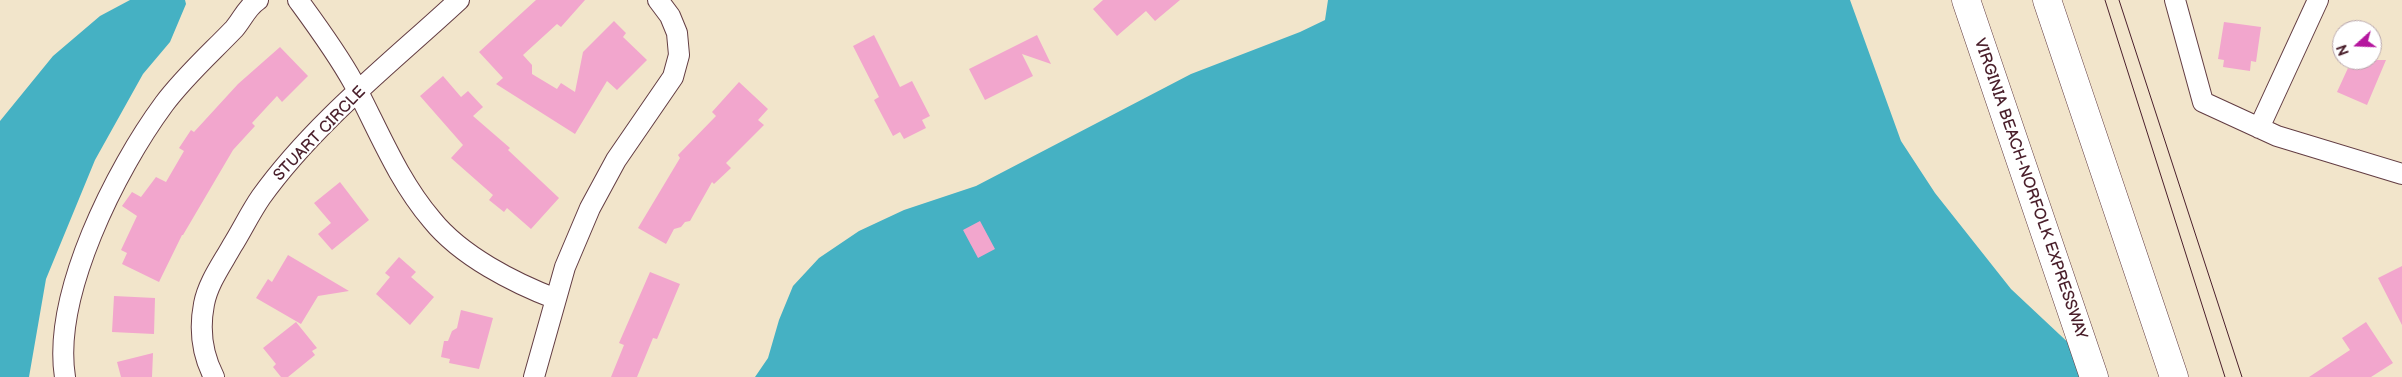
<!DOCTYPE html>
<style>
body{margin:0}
#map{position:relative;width:2402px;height:377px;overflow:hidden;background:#f2e5cb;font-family:"Balsamiq Sans",sans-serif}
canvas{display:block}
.north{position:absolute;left:2332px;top:20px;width:50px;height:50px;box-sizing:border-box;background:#fff;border:1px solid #b7a5aa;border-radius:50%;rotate:250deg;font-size:14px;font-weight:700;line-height:20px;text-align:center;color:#4a1f2b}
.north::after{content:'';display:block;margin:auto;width:18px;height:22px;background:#b5179e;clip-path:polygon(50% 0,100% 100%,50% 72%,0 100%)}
</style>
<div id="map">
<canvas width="2402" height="377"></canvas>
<div class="north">N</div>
</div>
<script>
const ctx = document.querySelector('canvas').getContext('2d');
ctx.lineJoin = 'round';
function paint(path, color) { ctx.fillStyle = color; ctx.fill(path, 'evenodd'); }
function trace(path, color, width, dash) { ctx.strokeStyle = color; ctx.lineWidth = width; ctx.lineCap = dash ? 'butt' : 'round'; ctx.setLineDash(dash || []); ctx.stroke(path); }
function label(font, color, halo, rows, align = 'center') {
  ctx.font = font + ' "Balsamiq Sans",sans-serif'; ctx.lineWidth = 4; ctx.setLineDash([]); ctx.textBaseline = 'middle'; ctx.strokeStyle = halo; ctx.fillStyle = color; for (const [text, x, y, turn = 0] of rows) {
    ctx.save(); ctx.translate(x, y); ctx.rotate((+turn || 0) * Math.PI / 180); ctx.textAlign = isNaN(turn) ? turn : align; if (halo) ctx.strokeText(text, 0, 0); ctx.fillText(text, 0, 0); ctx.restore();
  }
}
paint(new Path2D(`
 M130,0h55l1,4 -16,38 -27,32 -48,86 -49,119 -17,98h-29v-256l53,-65 47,-40z
 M1328,0h522l51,141 34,52 76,96 80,75 18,13h-1354l13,-19 11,-38 14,-34 26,-28 40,-27 45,-21 72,-24 215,-112 109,-42 25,-12z`), '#45b1c3');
paint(new Path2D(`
 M536,0h49l-24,27 -4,-3 -34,31 9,10v9l25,15 4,-6 14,9 8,-40 31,-31 12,12 -3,4 24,23 -30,30 -10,-9 -32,53 -79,-50 7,-6 -24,-26z
 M1103,0h77l-25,21 -9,-10 -29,25 -24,-27z
 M2224,22l37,5 -5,35 -5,-1 -1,10 -27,-4 1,-7 -6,-1z
 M874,35l26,52 12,-6 18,35 -8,4 4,8 -22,11 -4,-7 -7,4 -19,-36 5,-3 -26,-51z
 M1037,35l14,29 -29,-10 11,22 -48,24 -16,-31z
 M280,47l28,29 -26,26 -5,-6 -25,27 3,3 -22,24 -50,85h-1l-23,47 -37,-18 5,-11 -6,-3 16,-34 -15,-10 10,-14 9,5 15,-20 10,5 18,-31 -5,-3 12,-18 3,2 44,-48z
 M2354,60h32l-19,45 -30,-13 11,-24 2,1z
 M443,76l18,21 7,-6 15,16 -10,9 37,32 -2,2 51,48 -28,31 -24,-21 -3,4 -15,-12 4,-5 -42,-37 12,-13 -43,-49z
 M739,82l29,27 -10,11 6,5 -38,38 5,5 -17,16 -2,-2 -22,39 -5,1 -4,5 -7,2 -8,15 -28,-16 42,-70 -2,-3 38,-39 -4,-4z
 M340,182l29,38 -37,30 -14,-16 13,-11 -17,-20z
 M980,221l15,28 -17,9 -15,-28z
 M288,255l61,36 -31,5 -17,28 -45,-26 12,-19 4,3z
 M399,257l17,15 -5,5 23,20 -24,28 -34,-31 14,-17 -5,-4z
 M2402,266v59l-24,-47z
 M650,272l30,12 -23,55 -4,-1 -16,39h-26l13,-32 -5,-2z
 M114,296l41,2 -1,36 -42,-2z
 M461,310l32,8 -14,51 -30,-6 1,-4 -9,-2 3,-16h4l4,-10 5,-3z
 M296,322l21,26 -5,3 3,4 -27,22h-7l-8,-10 3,-3 -13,-16z
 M2366,322l27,41 -22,14h-62l41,-27 -8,-12z
 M153,353l-1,24h-31l-4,-15z`), '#f2a6cd');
const street = new Path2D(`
 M298,0c19,26 39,53 55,82 25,47 44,97 79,138 29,36 82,63 124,79
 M2175,0l28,102 74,34 125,38
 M2259,128l59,-128
 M65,377c-13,-82 51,-208 99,-273 21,-28 46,-50 70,-75 8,-9 13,-22 24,-29
 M214,377c-12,-23 -15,-47 -10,-73 4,-21 18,-40 28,-58 10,-16 18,-33 29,-49 54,-75 130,-134 198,-197
 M534,377l31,-110 25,-59 26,-48 57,-83 6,-22 -2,-22 -7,-17 -12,-16`);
const highway = new Path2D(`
 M1966,0l128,377
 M2047,0l127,377`);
trace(street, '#633d43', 22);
trace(highway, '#633d43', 29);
trace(street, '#fff', 20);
trace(highway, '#fff', 28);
trace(new Path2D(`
 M2105,0l120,377
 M2119,0l123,377`), '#4a1f2b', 1);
label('16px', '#4a1f2b', '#fff', [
 ["STUART CIRCLE",320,134,-46],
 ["VIRGINIA BEACH-NORFOLK EXPRESSWAY",2030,189,71]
]);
</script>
